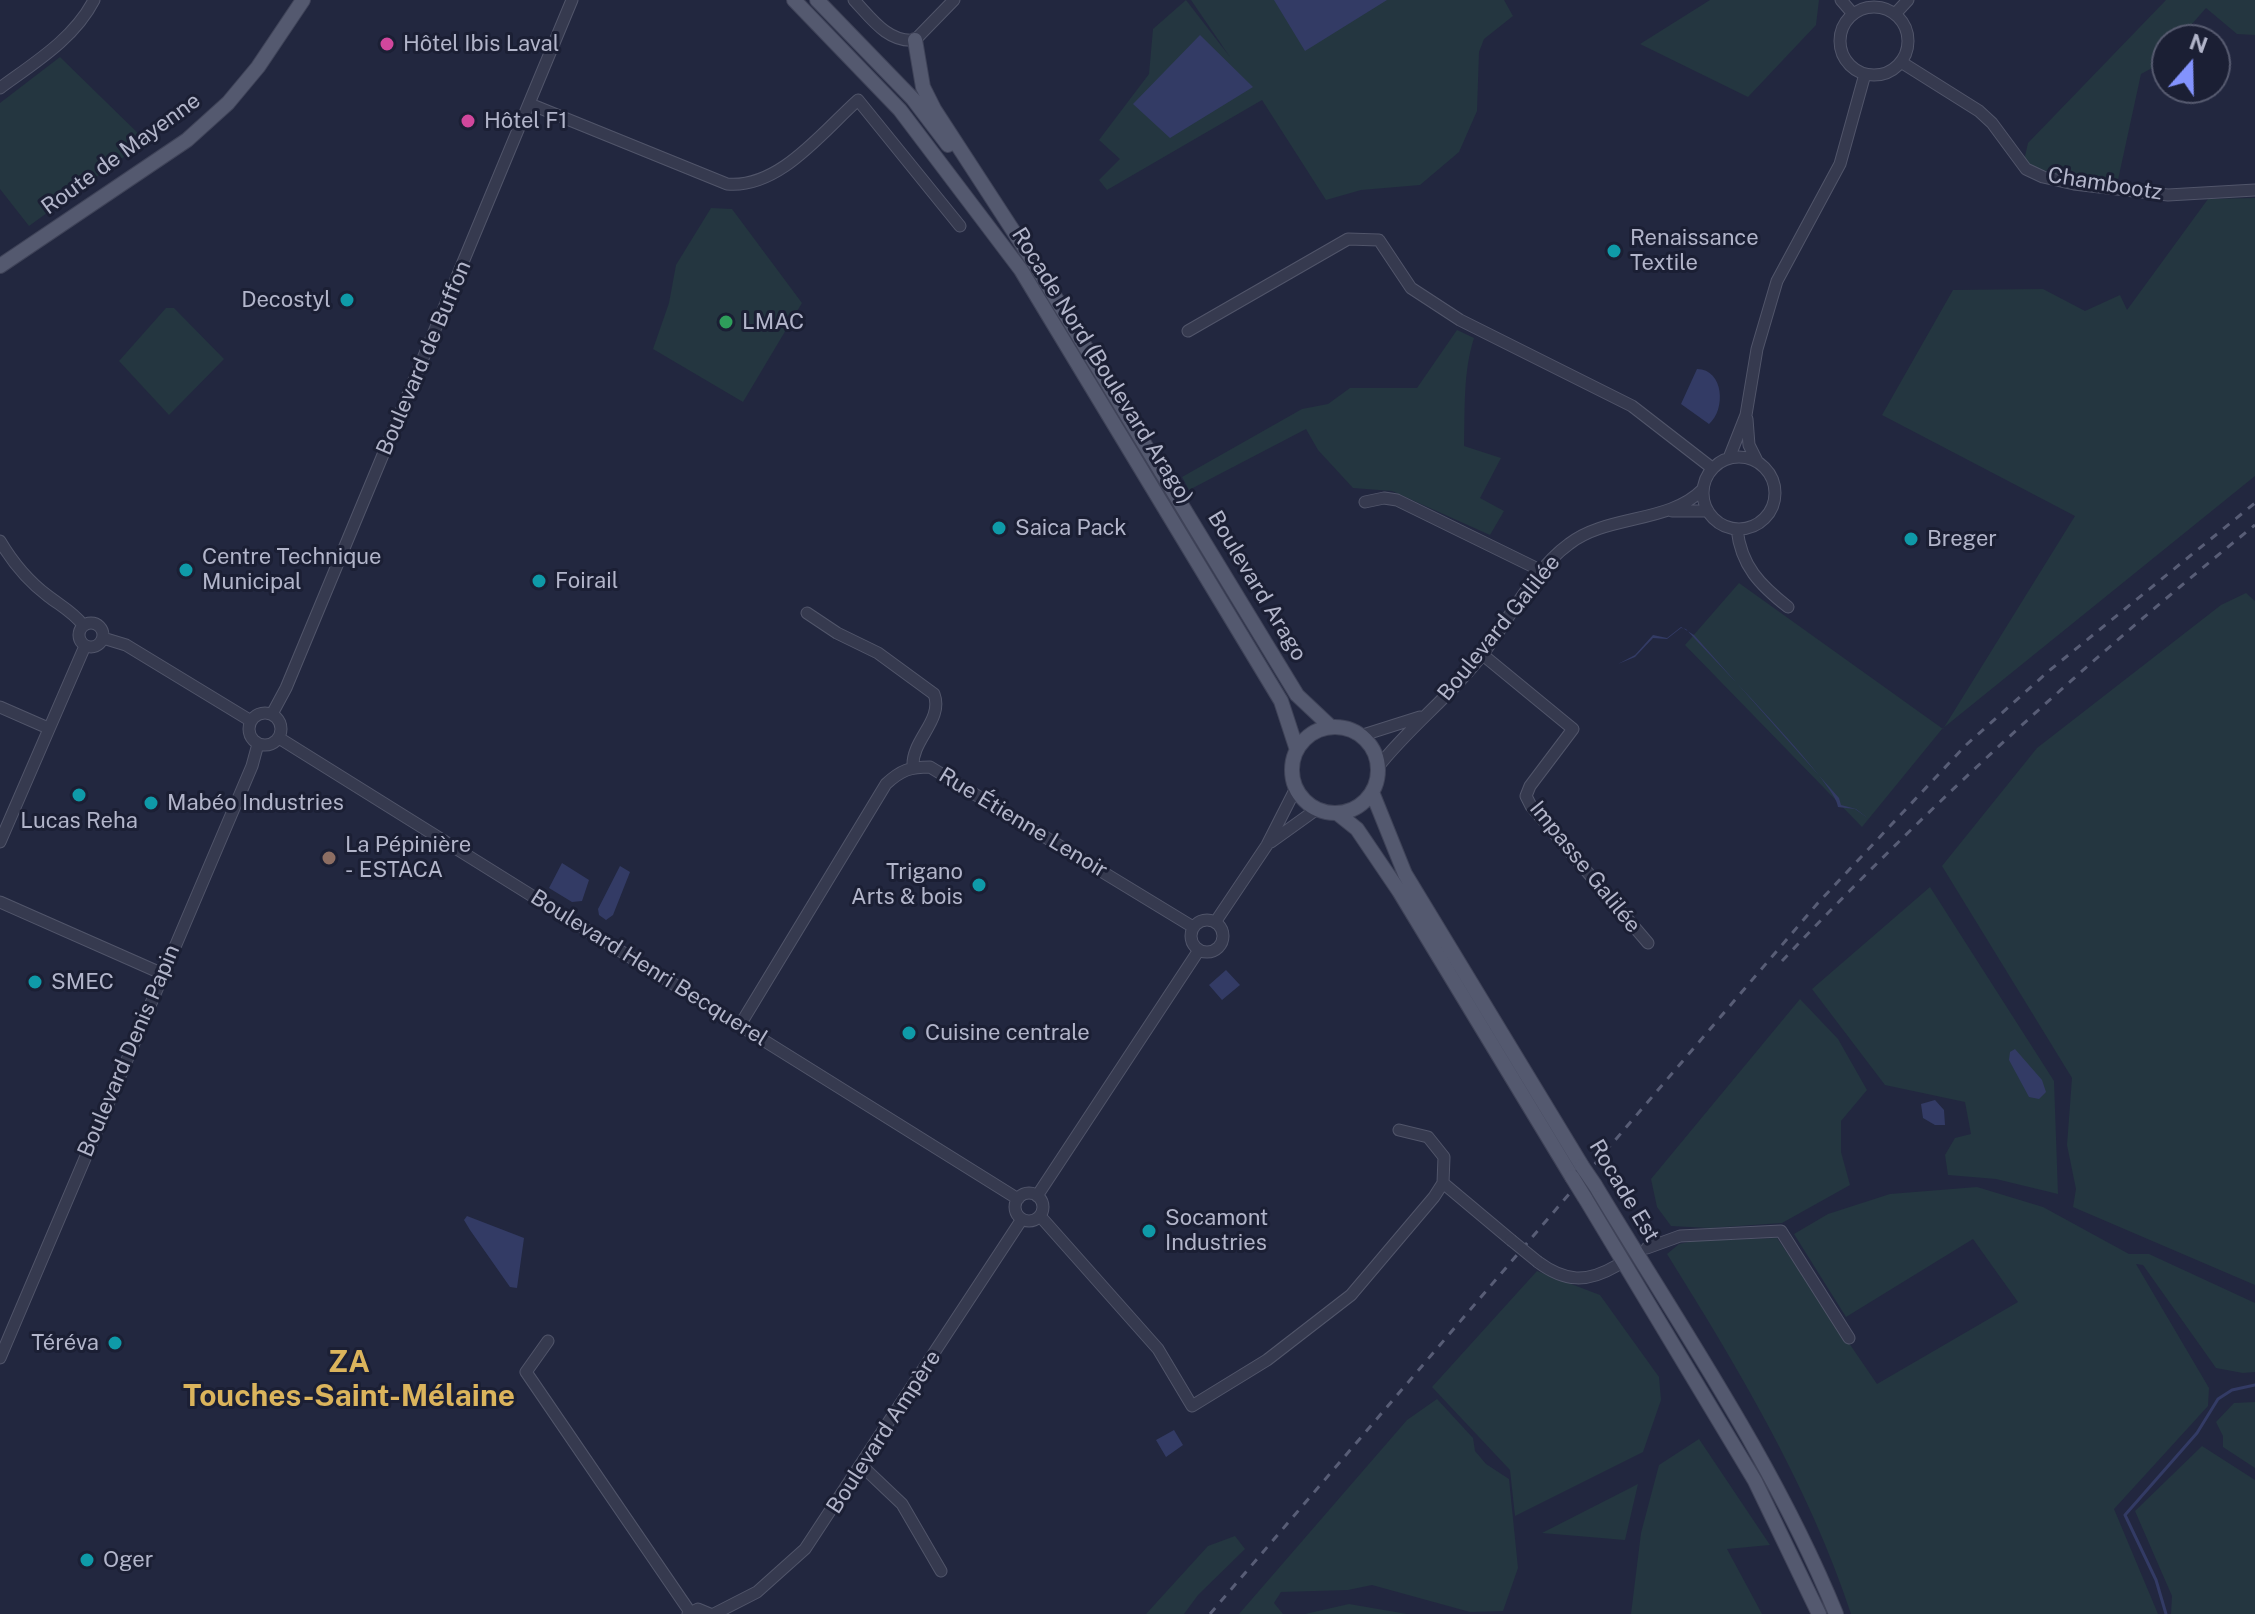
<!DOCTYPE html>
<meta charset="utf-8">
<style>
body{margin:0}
#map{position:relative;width:2255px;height:1614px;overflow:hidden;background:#22273f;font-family:"Public Sans",sans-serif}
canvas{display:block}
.north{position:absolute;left:2151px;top:24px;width:80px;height:80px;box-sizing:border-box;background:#1b1f34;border:2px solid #575b70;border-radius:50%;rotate:20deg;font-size:22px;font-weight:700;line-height:32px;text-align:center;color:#b2b5ca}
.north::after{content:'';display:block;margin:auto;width:28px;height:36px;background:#8393fe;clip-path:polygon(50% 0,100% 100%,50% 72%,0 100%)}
</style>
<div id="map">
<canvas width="2255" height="1614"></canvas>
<div class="north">N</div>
</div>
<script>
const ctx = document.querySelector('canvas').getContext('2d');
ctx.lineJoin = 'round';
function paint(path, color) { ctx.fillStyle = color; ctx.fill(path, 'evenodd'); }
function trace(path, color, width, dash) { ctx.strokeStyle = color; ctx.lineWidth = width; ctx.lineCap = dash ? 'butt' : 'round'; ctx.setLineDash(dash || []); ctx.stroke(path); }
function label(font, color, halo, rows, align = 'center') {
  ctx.font = font + ' "Public Sans",sans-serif'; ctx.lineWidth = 6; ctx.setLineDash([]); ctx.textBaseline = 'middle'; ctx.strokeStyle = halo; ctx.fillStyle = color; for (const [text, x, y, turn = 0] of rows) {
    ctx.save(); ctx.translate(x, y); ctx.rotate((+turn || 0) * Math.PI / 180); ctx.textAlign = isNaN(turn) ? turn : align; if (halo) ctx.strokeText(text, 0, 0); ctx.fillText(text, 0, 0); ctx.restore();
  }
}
paint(new Path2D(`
 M1186,0l44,57 -39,-57h313l9,16 -29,23 -5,13 -2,59 -18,41 -39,33 -59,5 -35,10 -64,-100 -155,90 -8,-10 21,-21 -21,-19 50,-66 4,-45z
 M1710,0h109l-3,25 -68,72 -108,-53z
 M2166,0h89v35l-18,-1 -31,-26 -28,32h-11v13l-11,13 -15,8 -25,115 -93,-24 5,-22z
 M60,57l86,84 -117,85 -29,-37v-86z
 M2255,198v278l-313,253 -80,98 -177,-182 54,-62 204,146 132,-213 -193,-101 71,-125 90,-1 42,22 35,-16 7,15 81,-111z
 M711,208l21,1 70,94 -59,99 -90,-53 16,-46 7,-38z
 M166,308h8l50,51 -55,56 -50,-54z
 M1457,330l17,8c-11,34 -9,71 -10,108l37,12 -21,40 24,13 -14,24 -98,-44 -39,-3 -35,-38 -12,-21 -117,61 -7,-13 120,-68 26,-5 22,-16h67z
 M2246,593l9,8v684l-182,-78 3,-18 -9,-44 5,-67 -130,-212 95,-118 184,-143z
 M1930,887l124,194 4,113 -62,-15 -48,-4 -3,-20 10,-17 16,-4 -6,-32 -80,-17 -73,-96z
 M1800,999l38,40 29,51 -26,31v31l9,33 -68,38 -72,5 -39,-2 -14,-19 -6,-28z
 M1977,1187l66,20 86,47h20l106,49v69l-12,1 -27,-5 -73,-103 -7,-1 73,124 -1,18 -94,103 44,105h-307c-42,-128 -113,-246 -184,-360l12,-10 14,-3 84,-3 100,146 141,-82 -45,-63 -127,78 -52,-83 34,-20 62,-20z
 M1537,1271l63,24 59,82 2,23 -18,52 -128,64 -5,-46 -78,-83z
 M1437,1399l36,39 2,13 11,13 23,15 9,89 -15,43 -33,1 -98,-27 -24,5 -67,2 -7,11 9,11h-44l168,-194z
 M2255,1402v66l-32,-21v-11l-7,-14 18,-19z
 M1699,1439l71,106 -43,4 35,65h-131l10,-81 18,-68z
 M2202,1446l53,34v134h-84l1,-18 -37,-85z
 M1638,1484l-13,56 -83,-7z
 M1235,1536l10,13 -47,46 -14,19h-38l62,-68z
 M1349,1604l58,10h-102z`), '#243640');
paint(new Path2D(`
 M1274,0h113l-82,51z
 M1200,35l53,52 -83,51 -37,-34z
 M1697,369c27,0 29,41 12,55l-28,-20z
 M1681,627l13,8 145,163 2,7 15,4 13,10 -14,-10 -17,-2c1,-21 -130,-153 -152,-178l-5,-1 -14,11 -14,-1 -18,19 -17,7 17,-9 18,-20 14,3z
 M562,863l27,17 -7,21 -10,1 -23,-14z
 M620,866l10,6 -17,43 -7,5 -7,-5 -1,-6z
 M1226,970l14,15 -18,15 -13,-15z
 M2015,1049l27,31 4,12 -7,7 -10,-2 -20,-37 1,-8z
 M1935,1100l9,10 1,15h-10l-12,-7 -2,-14z
 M467,1216l57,22 -7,50 -7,-1 -40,-57 -6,-10z
 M1174,1430l9,15 -17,12 -10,-17z`), '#333b65');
trace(new Path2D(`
 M2166,1614l-10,-34 -31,-65 72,-82 21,-34 14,-9 23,-5`), '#333b65', 3);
const minor = new Path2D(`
 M854,0c17,18 34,43 61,40l39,-40
 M1841,0l12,14
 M1840 41a34 34 0 1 1 68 0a34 34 0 1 1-68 0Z
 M1895,14l13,-14
 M1901,62l78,49 13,12 34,46 17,8 31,7 94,11 87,-5
 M0,88c34,-25 74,-49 94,-88
 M530,104l197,80c52,5 95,-52 131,-84l102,126
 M1188,331l160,-92 31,1 32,48 49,32 172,86 80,62
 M1747,419l2,26 8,16
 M1703 493a36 36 0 1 1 72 0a36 36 0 1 1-72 0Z
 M1729,458l17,-43 11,-66 20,-68 63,-117 25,-90
 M1365,502l19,-4 13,2 145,71
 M1672,511h36
 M1737,529c4,37 23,56 51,78
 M0,541c13,22 28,40 48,55 13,10 25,16 35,29
 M807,613l30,20 41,20 56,41c10,26 -23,46 -21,73
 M79 635a12 12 0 1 1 24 0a12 12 0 1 1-24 0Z
 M103,638l23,7 125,76
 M1483,655l90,74 -43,57 -4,10 5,10 117,137
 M0,707l48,21
 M249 729a16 16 0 1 1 32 0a16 16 0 1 1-32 0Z
 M272,714l14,-26 286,-688
 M1360,736l60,-19
 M279,738l739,461
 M1378,767c31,-40 73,-71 104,-112 28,-36 50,-84 87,-111 39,-30 100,-20 134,-55
 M0,842l85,-196
 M1271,842l46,-33
 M0,902l163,72
 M1191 936a16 16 0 1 1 32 0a16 16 0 1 1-32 0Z
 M1216,921l51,-76 29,-57
 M740,1025l146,-241c15,-14 24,-17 44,-17l263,160
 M1443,1183l68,57
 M1015 1207a14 14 0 1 1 28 0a14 14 0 1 1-28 0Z
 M1037,1196l162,-246
 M1040,1216l118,133 34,57 75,-46 84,-65 83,-98 9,-14 1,-26 -16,-20 -29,-7
 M1647,1248l33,-12 101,-5 68,107
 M1538,1262c27,20 49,21 78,4
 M548,1341l-22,31 164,240
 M0,1358l252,-592 6,-22
 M862,1466l40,38 39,67
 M688,1614l10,-5 12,5
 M714,1614l43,-22 48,-43 217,-330`);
const major = new Path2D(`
 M794,0l106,110 121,160 260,431 16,49
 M817,0l96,99 35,46
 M915,40l8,47 11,22 104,160 259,426 34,32
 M0,266l187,-126 41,-37 30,-36 45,-67
 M1292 770a43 43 0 1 1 86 0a43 43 0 1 1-86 0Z
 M1372,792l33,82 177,292
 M1337,813l20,16 42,62 173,286
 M1595,1185c84,140 179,277 241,429
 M1585,1198l170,283 64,133`);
trace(minor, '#51556a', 13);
trace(major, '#3f4358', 16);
trace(minor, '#363a4f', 11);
trace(major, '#54596f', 14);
trace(new Path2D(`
 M1782,961c148,-157 306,-301 473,-436
 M1210,1614l607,-710 149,-159 84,-75 205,-167`), '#585d76', 3, [8, 8]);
const minorBridge = new Path2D(`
 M1511,1240l27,22`);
const majorBridge = new Path2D(`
 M1582,1166l13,19
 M1572,1177l13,21`);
trace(minorBridge, '#51556a', 13, []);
trace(majorBridge, '#3f4358', 16, []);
trace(minorBridge, '#363a4f', 11);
trace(majorBridge, '#54596f', 14);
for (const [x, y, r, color] of [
 [387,44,8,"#d1479c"],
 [468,121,8,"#d1479c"],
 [1614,251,8,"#0f9aa8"],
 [347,300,8,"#0f9aa8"],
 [726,322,8,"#2e9e5b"],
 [999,528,8,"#0f9aa8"],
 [1911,539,8,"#0f9aa8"],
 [186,570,8,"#0f9aa8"],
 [539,581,8,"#0f9aa8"],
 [79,795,8,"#0f9aa8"],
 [151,803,8,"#0f9aa8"],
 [329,858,8,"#8d6e63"],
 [979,885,8,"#0f9aa8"],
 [35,982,8,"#0f9aa8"],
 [909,1033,8,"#0f9aa8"],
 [1149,1231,8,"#0f9aa8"],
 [115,1343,8,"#0f9aa8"],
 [87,1560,8,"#0f9aa8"]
]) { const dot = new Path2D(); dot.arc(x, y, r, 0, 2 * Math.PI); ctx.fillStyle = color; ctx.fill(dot); trace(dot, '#1b1f34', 3); }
label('22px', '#b2b5ca', '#1b1f34', [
 ["Hôtel Ibis Laval",403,44],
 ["Hôtel F1",484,121],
 ["Renaissance",1630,238],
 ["Textile",1630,263],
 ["Decostyl",331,300,"right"],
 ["LMAC",742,322],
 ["Saica Pack",1015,528],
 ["Breger",1927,539],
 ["Centre Technique",202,557],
 ["Municipal",202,582],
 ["Foirail",555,581],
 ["Mabéo Industries",167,803],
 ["Lucas Reha",79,821,"center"],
 ["La Pépinière",345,845],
 ["- ESTACA",345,870],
 ["Trigano",963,872,"right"],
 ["Arts & bois",963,897,"right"],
 ["SMEC",51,982],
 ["Cuisine centrale",925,1033],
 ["Socamont",1165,1218],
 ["Industries",1165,1243],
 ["Téréva",99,1343,"right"],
 ["Oger",103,1560]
], 'left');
label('22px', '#b2b5ca', '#1b1f34', [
 ["Route de Mayenne",121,154,-36],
 ["Chambootz",2105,184,9],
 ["Boulevard de Buffon",424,358,-67],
 ["Rocade Nord (Boulevard Arago)",1102,366,58],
 ["Boulevard Arago",1257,586,59],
 ["Boulevard Galilée",1499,628,-51],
 ["Rue Étienne Lenoir",1023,823,31],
 ["Impasse Galilée",1585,867,51],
 ["Boulevard Henri Becquerel",649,968,32],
 ["Boulevard Denis Papin",129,1051,-67],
 ["Rocade Est",1624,1191,59],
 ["Boulevard Ampère",884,1432,-57]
]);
label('bold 30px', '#dbb45c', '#1b1f34', [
 ["ZA",349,1363],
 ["Touches-Saint-Mélaine",349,1397]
]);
</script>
